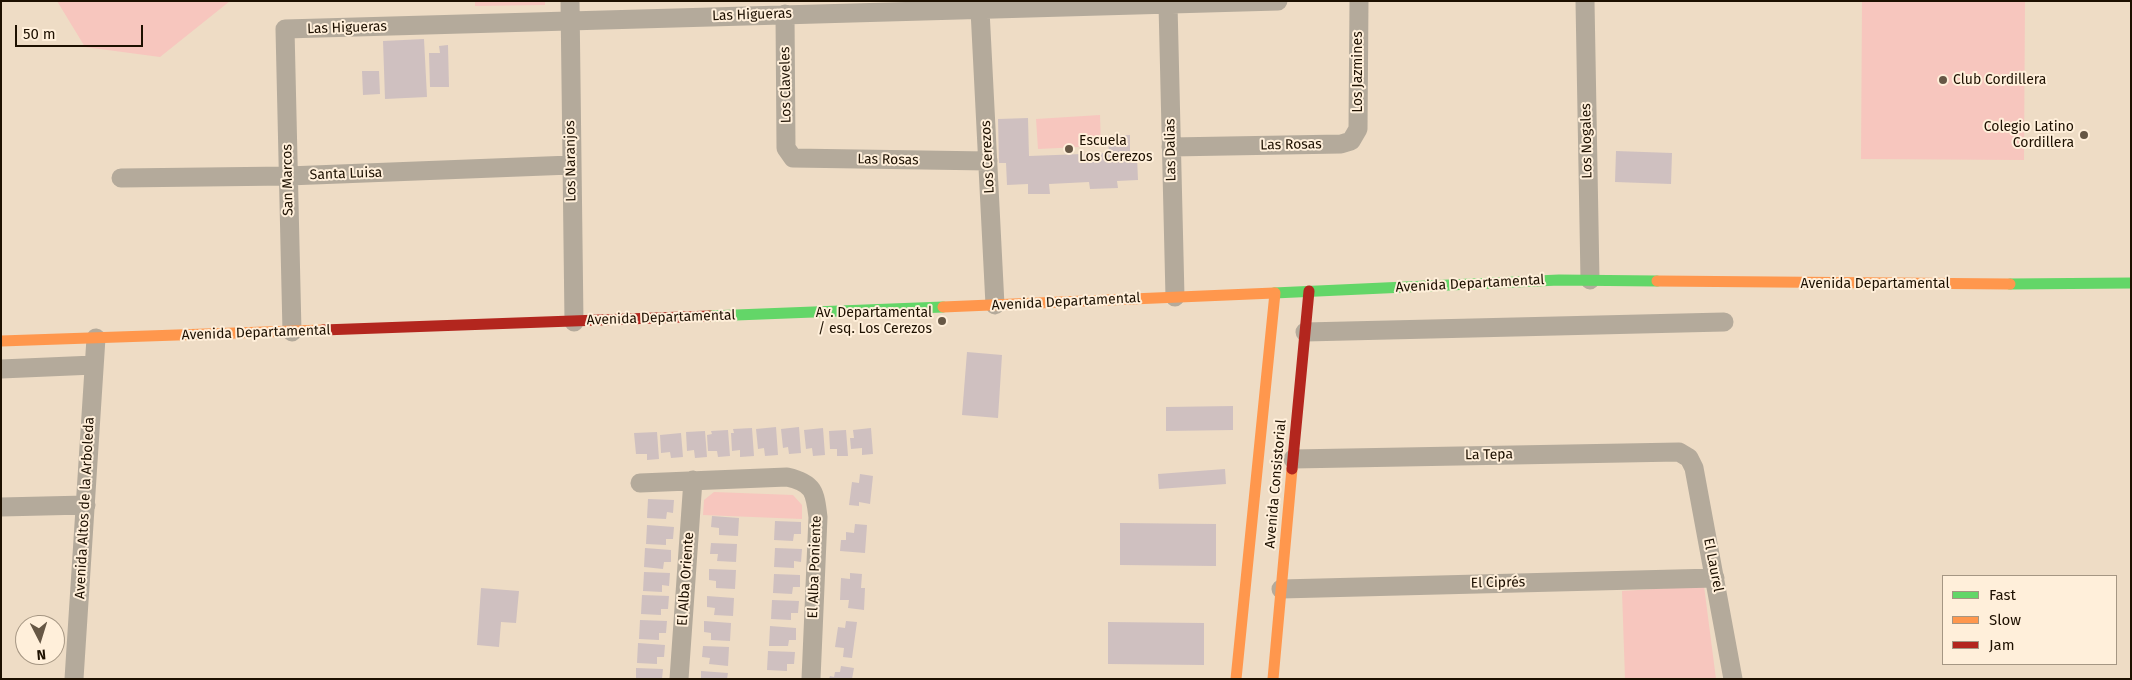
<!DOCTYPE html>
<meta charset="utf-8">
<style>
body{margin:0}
#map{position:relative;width:2132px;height:680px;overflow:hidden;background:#eedcc5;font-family:"Fira Sans",sans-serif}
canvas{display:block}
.frame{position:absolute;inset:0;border:2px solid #1d1000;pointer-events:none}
.legend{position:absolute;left:1942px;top:575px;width:175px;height:90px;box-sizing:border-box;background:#ffefda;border:1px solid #a59683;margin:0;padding:6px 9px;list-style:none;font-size:15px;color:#1d1000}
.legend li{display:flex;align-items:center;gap:10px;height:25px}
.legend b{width:25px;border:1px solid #a59683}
.north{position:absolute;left:15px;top:615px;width:50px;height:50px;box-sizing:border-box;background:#ffefda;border:1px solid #a59683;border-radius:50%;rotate:175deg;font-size:14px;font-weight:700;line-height:20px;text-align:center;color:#1d1000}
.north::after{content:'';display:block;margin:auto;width:18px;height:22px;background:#665745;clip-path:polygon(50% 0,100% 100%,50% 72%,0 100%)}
.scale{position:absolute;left:15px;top:25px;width:128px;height:22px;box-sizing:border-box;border:2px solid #1d1000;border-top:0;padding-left:6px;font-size:15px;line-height:18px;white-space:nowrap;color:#1d1000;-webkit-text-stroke:4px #ffefda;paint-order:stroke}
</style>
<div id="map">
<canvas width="2132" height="680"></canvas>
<div class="frame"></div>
<ul class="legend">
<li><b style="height:6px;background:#63d668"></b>Fast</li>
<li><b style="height:6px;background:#ff974d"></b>Slow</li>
<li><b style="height:6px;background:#b3261e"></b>Jam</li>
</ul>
<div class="north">N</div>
<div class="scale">50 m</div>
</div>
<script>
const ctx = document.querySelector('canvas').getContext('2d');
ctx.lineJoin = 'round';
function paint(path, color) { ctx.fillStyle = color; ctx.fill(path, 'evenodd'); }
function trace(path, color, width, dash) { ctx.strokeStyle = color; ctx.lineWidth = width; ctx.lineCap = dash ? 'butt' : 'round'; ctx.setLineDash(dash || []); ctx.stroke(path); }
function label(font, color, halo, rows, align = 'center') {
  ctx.font = font + ' "Fira Sans",sans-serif'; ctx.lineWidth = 4; ctx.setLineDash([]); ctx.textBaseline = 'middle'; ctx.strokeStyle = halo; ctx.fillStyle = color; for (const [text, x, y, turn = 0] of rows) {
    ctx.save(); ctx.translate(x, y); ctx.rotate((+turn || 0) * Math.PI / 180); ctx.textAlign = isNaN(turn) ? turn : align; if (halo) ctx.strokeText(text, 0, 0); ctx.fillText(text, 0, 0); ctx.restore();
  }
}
paint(new Path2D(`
 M57,1h173l-70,56 -75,-10z
 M475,1h70v4l-70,1z
 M1862,1h163l-1,159 -163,-1z
 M1100,115l1,31 -63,3 -2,-30z
 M714,492l79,3 9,10v14l-99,-4 1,-15z
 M1704,586l12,93h-91l-3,-88z`), '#f7c6be');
paint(new Path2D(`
 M424,39l3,58 -42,2 -2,-58z
 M448,45l1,42h-19l-1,-34h11l-1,-7z
 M362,71h17l1,23 -17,1z
 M1028,118l1,38 80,-3 -1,-17 22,-1v21h7l1,24 -21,1 1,7 -28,1 -1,-7 -40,2 1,10h-22v-10l-21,1 -1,-22h-7l-1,-44z
 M1616,151l56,2 -1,31 -56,-2z
 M967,352l35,3 -4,63 -36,-3z
 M1233,406v24l-67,1v-24z
 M776,427l2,28 -13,1 -1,-8 -6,1 -2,-20z
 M799,427l2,26 -12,1 -1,-7 -5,1 -2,-19z
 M752,428l2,28 -14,1v-7l-8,1 -1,-18h3l-1,-4z
 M823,428l2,27 -12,1 -1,-8 -6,1 -2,-19z
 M871,428l2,26 -11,1v-7l-11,1 -1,-11h4l-1,-8z
 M728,430l2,26 -12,1 -1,-6h-9l-1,-16 5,-1 -1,-3z
 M846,430l2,26h-11v-7h-7l-1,-18z
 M705,431l2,26 -12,1 -1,-8 -7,1 -1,-19z
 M657,432l2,27 -12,1v-6h-11l-2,-21z
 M681,433l2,24 -12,1 -1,-6 -9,1 -1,-18z
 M1225,469l1,15 -67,5 -1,-15z
 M860,474l13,2 -3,28 -11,-2v4l-10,-1 3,-23 7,1z
 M648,499l26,1 -1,13 -6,-1 -1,7 -19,-1z
 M712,516l27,2 -1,18 -19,-1v-7l-8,-1z
 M775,521l26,1v12h-7l-1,7 -19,-1z
 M1120,523l96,1v42l-96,-1z
 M855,524l12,1 -2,28 -25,-2 1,-11h5v-8l8,1z
 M647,525l27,2 -1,12h-7v6l-20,-1z
 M711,543l26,1 -1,18 -19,-1 1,-7h-8z
 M645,548l26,2v12h-7l-1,7 -19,-2z
 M775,548l27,1 -1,13 -7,-1v7l-20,-1z
 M709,569l27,1 -1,19 -19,-1v-7l-7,-1z
 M644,572l26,1 -1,13 -7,-1v7l-19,-1z
 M850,573l12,1 -1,14h4l-1,22 -16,-2 1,-8h-9l1,-22 9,1z
 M774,574l26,1v12h-7l-1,7 -19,-1z
 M481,588l38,3 -3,32 -15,-1 -2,25 -22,-2z
 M642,595l27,1 -1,13h-7v6l-20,-1z
 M707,596l27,2 -1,18 -19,-1 1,-7 -8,-1z
 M772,600l27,1 -1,12h-7v7l-20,-1z
 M640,620l27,1 -1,12h-7v7l-20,-1z
 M704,621l27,2 -1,18 -19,-1v-7l-7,-1z
 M846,621l11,1 -5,36 -9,-1 1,-9 -9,-1 3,-20 7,1z
 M1108,622l96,1v42l-96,-1z
 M770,626l26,2v12h-7l-1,6h-19z
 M638,643l27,2 -1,12h-7v7l-20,-1z
 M703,646l26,1 -1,19 -19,-2 1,-6 -8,-1z
 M768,651l27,1 -1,12h-7v7l-20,-1z
 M841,666l13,2 -2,11h-23l1,-3 4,1 1,-5h5z
 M636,668l27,1 -1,10h-26z
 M701,671l27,2 -1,6h-26z`), '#cfc0c0');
trace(new Path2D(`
 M570,1l4,321
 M1585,1l5,279
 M1168,4l7,293
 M980,10l15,295
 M785,14l1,134 7,10 195,3
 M1171,147l170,-3 10,-3 7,-12 1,-128
 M121,178l167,-2 283,-11
 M292,332l-7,-303 993,-28
 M1305,332l419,-10
 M1,369l93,-4
 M1293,459l386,-7 10,6 5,10 39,211
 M640,483l147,-6c27,6 28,15 31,40l-7,162
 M1,507l85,-2
 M1281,589l434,-11
 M74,679l22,-341
 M679,679l14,-199`), '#b4aa9b', 19);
trace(new Path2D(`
 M2010,284l121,-1
 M1274,293l285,-13 98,1
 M710,316l233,-9`), '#63d668', 11);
trace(new Path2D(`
 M1657,281l353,3
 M943,307l331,-14
 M1,341l322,-11
 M1236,679l39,-386
 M1273,679l19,-210`), '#ff974d', 11);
trace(new Path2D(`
 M323,330l387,-14
 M1292,469l17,-178`), '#b3261e', 11);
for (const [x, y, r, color] of [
 [1943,80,5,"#665745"],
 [2084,135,5,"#665745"],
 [1069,149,5,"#665745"],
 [942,321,5,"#665745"]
]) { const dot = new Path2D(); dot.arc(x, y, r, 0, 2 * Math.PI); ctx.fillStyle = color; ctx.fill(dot); trace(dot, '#ffefda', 2); }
label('14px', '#1d1000', '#ffefda', [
 ["Las Higueras",752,15,-2],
 ["Las Higueras",347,28,-2],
 ["Los Jazmines",1358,72,-90],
 ["Los Claveles",786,85,-91],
 ["Los Nogales",1587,141,-91],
 ["Las Rosas",1291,145,-1],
 ["Las Dalias",1171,150,-91],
 ["Los Cerezos",988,157,-93],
 ["Las Rosas",888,160,1],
 ["Los Naranjos",571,161,-91],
 ["Santa Luisa",346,174,-2],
 ["San Marcos",288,180,-91],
 ["Avenida Departamental",1470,284,-3],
 ["Avenida Departamental",1875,284],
 ["Avenida Departamental",1066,302,-3],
 ["Avenida Departamental",661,318,-2],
 ["Avenida Departamental",256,333,-2],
 ["La Tepa",1489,455,-1],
 ["Avenida Consistorial",1276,484,-85],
 ["Avenida Altos de la Arboleda",85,508,-87],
 ["El Laurel",1713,565,79],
 ["El Alba Poniente",815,567,-88],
 ["El Alba Oriente",686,579,-86],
 ["El Ciprés",1498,583,-1]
]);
label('14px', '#1d1000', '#ffefda', [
 ["Club Cordillera",1953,80],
 ["Colegio Latino",2074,127,"right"],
 ["Cordillera",2074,143,"right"],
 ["Escuela",1079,141],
 ["Los Cerezos",1079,157],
 ["Av. Departamental",932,313,"right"],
 ["/ esq. Los Cerezos",932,329,"right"]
], 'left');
</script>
